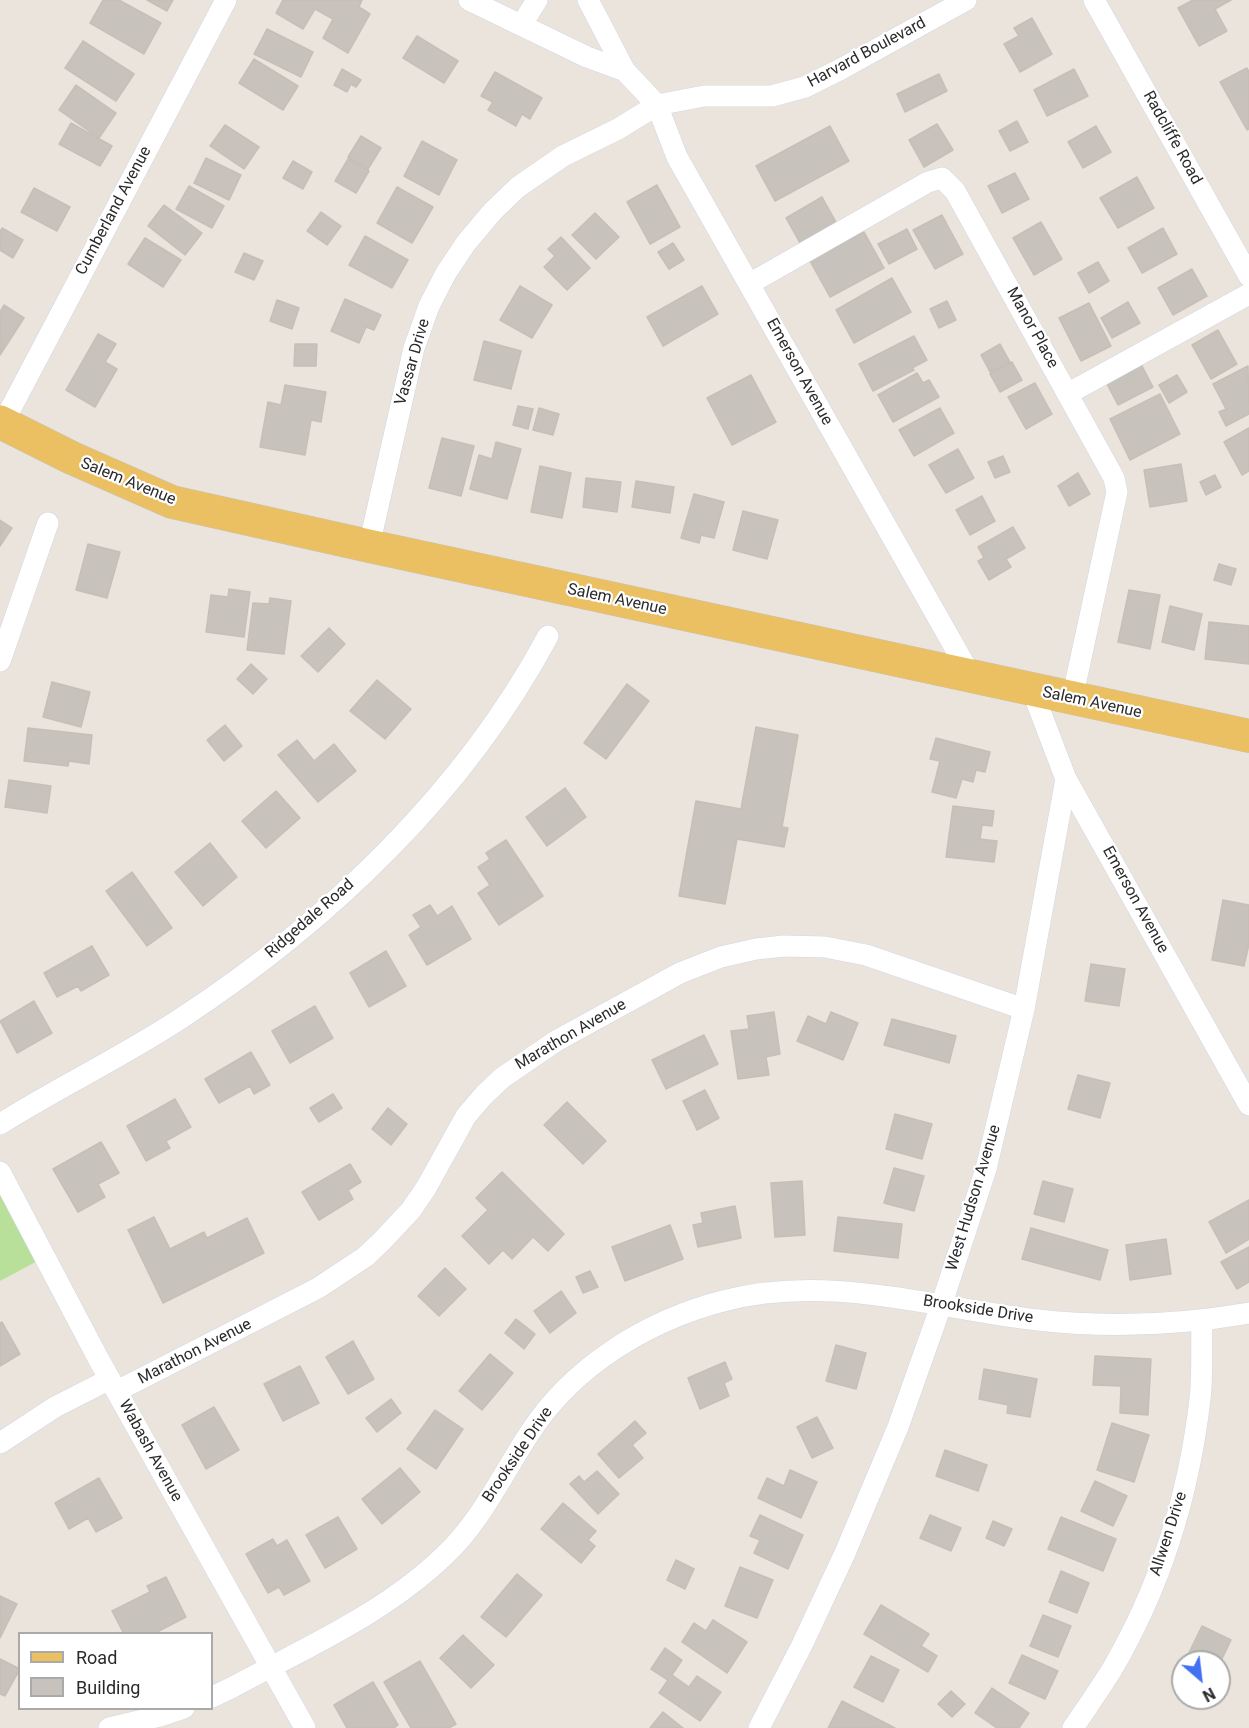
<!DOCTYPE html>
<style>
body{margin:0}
#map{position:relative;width:1249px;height:1728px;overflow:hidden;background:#ebe4dc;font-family:Roboto,sans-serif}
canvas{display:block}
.legend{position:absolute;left:18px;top:1632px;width:195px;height:78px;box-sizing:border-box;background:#fff;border:2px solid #aaa;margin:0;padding:8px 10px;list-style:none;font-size:18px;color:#2a2a2a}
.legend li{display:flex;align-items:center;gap:12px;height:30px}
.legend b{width:30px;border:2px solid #aaa}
.north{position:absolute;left:1171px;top:1650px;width:60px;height:60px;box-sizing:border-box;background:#fff;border:2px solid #aaa;border-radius:50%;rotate:152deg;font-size:16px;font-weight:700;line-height:24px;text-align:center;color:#2a2a2a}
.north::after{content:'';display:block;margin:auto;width:21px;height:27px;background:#4271f2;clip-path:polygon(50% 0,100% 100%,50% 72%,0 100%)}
</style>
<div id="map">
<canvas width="1249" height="1728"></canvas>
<ul class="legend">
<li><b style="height:8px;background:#ebc062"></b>Road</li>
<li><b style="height:16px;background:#c7c2bb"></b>Building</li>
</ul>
<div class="north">N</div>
</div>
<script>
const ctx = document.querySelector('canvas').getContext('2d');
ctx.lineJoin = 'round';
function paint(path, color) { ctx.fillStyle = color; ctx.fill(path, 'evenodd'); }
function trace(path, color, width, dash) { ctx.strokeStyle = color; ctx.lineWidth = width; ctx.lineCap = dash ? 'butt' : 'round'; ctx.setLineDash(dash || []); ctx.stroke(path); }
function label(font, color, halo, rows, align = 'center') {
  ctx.font = font + ' Roboto,sans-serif'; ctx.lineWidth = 4.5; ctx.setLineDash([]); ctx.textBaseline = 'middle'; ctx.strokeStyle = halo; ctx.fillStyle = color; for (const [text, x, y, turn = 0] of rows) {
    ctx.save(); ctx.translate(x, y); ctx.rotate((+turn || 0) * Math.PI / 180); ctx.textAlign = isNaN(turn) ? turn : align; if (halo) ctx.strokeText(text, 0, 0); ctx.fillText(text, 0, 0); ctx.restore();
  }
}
paint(new Path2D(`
 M0,1172l45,85 -45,24z`), '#b8e09b');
const building = new Path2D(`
 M103,0h16l42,23 -17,31 -54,-31z
 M147,0h26l-6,11z
 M283,0h79l-3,7 11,7 -22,39 -25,-15 10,-19 -18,-10 -12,20 -27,-16z
 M1193,0h38l-16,9 12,22 -28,15 -21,-38z
 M1032,18l20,36 -32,18 -16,-28 15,-8 -5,-8z
 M267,29l46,23 -12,25 -47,-23z
 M417,36l41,25 -14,22 -41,-25z
 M83,41l51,33 -18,27 -51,-33z
 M254,59l44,27 -15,24 -44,-27z
 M1247,68l2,4v57l-2,1 -27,-48z
 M342,69l19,11 -5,7 -5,-3 -4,8 -13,-7z
 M1074,69l14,27 -41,20 -13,-26z
 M495,72l47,26 -12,21 -8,-5 -6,12 -28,-16 5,-8 -12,-6z
 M939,74l8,17 -42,21 -8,-18z
 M76,85l40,28 -17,25 -40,-28z
 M1017,121l11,21 -18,9 -11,-20z
 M71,123l41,23 -12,20 -41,-22z
 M937,124l16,26 -29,17 -15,-27z
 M225,125l34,22 -15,22 -34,-23z
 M830,126l19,35 -74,40 -19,-35z
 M1096,126l15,26 -28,16 -15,-26z
 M361,136l20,12 -13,21 -20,-12z
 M422,141l35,19 -18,35 -35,-19z
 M206,158l35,17 -12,25 -35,-17z
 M348,159l21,12 -13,22 -21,-12z
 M293,161l19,11 -9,17 -20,-11z
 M1015,173l14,26 -27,14 -14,-27z
 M1137,177l17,31 -36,20 -18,-30z
 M657,185l23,42 -30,17 -23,-42z
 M189,186l35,20 -12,22 -36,-19z
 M397,187l36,20 -21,36 -35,-20z
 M34,188l36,19 -13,24 -36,-19z
 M822,197l14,25 -36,21 -14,-25z
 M164,205l38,28 -17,22 -37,-29z
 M321,212l20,14 -14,19 -20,-14z
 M595,213l24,24 -23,22 -24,-24z
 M942,215l21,39 -28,15 -22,-39z
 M1041,222l21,37 -28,16 -21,-37z
 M2,228l21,12 -10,18 -13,-8v-18z
 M1163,228l14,26 -35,19 -14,-25z
 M907,229l10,20 -28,15 -11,-20z
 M864,232l20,36 -54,29 -20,-36z
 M365,236l43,24 -16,28 -43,-23z
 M561,237l29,31 -23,22 -23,-23 11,-11 -7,-7z
 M145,238l36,22 -18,27 -35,-23z
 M673,243l11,17 -15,9 -11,-17z
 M244,253l19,8 -9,19 -19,-8z
 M1098,262l11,19 -20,12 -11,-20z
 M1192,269l15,27 -34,19 -15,-27z
 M892,278l19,34 -57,31 -18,-33z
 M520,286l32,19 -20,33 -32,-18z
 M702,286l16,28 -55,32 -16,-29z
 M345,299l36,16 -7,15 -8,-3 -7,16 -28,-12z
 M277,300l22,8 -7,21 -22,-8z
 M947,301l9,19 -17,8 -9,-19z
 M1128,302l12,21 -28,15 -11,-20z
 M1089,303l22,43 -30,15 -22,-43z
 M4,305l20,13 -24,37v-43z
 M1218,330l19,34 -26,15 -19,-34z
 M98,334l18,10 -11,18 12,7 -22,38 -29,-17z
 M914,336l13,24 -15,8 2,2 -41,21 -14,-27z
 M484,341l37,10 -10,38 -37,-9z
 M295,344h22l-1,22h-22z
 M1000,344l10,18 -20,10 -9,-17z
 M1012,362l10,18 -22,12 -10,-18z
 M1141,364l12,23 -35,18 -12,-23z
 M1248,366l1,48 -23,12 -7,-14 7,-3 -13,-25z
 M917,373l6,10 6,-3 10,17 -46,25 -15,-27z
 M751,375l25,47 -44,23 -25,-47z
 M1177,375l10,17 -18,11 -10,-18z
 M1035,383l17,31 -26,15 -18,-32z
 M285,385l41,7 -5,30 -10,-2 -6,35 -45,-8 8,-45 13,3z
 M1160,394l20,40 -50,26 -20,-41z
 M518,406l15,3 -5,20 -15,-4z
 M539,408l20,6 -6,21 -20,-5z
 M940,408l14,25 -40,23 -15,-26z
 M1249,428v43l-7,4 -18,-33z
 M442,438l32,8 -13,50 -32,-8z
 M496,442l25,7 -14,50 -37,-10 9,-34 13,4z
 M958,449l16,29 -28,15 -17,-28z
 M1003,456l7,16 -15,6 -7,-16z
 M1181,464l6,37 -37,6 -6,-37z
 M540,466l31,7 -9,45 -31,-6z
 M1078,473l12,21 -21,12 -11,-20z
 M1215,475l6,12 -15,8 -6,-13z
 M586,478l35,4 -4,30 -34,-5z
 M636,481l38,6 -4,26 -38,-6z
 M694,494l30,8 -10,36 -13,-3 -2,8 -18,-5z
 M982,496l13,25 -25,14 -14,-25z
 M743,511l35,9 -11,39 -34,-9z
 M0,520l12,8 -12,18z
 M1013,527l12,21 -19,11 5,8 -22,13 -11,-19 6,-3 -6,-11z
 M88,544l32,8 -13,46 -31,-8z
 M1219,564l17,5 -5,16 -17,-5z
 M229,589l21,3 -6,45 -38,-5 5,-37 17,2z
 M1129,590l31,5 -10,54 -32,-7z
 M270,598l21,3 -7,53 -37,-4 6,-47 16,1z
 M1170,606l32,8 -8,36 -32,-8z
 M1209,622l40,4v38l-44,-5z
 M329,628l16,16 -27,28 -17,-16z
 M251,664l16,15 -14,15 -16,-15z
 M377,680l34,29 -26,30 -35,-28z
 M52,682l38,10 -9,35 -38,-10z
 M627,684l22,17 -43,58 -22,-16z
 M225,725l17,21 -18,15 -17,-21z
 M756,727l42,8 -16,92 6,1 -4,19 -47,-8 -12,65 -46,-8 17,-95 45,8z
 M28,728l64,7 -3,29 -20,-3 -1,5 -44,-5z
 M936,738l54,14 -5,20 -9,-2 -3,12 -11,-3 -6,19 -24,-6 8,-31 -10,-2z
 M297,740l17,21 20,-17 22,27 -38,31 -40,-47z
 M9,780l42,6 -4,27 -42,-6z
 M565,788l21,29 -39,29 -21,-29z
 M276,791l24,27 -34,30 -24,-27z
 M953,806l41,5 -2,15 -10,-1 -2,14 17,2 -3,21 -48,-5z
 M506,840l37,56 -44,29 -21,-32 12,-8 -12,-18 12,-8 -4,-6z
 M210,843l27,34 -34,29 -28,-34z
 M132,872l40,56 -25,18 -41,-55z
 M1223,900l26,5v39l-5,22 -32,-6z
 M430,905l7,11 15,-10 19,33 -44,26 -18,-30 12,-8 -8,-12z
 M92,946l17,29 -28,16 -3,-5 -21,11 -13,-24z
 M386,951l20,35 -37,21 -19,-34z
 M1091,964l34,5 -6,37 -34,-5z
 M34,1001l18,32 -35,20 -17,-32z
 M315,1006l18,32 -43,25 -18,-32z
 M774,1012l6,42 -14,3 3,18 -31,4 -7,-48 18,-2 -2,-13z
 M831,1012l27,11 -15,37 -46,-19 11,-25 18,8z
 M892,1019l64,17 -7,27 -65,-18z
 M704,1035l14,29 -52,25 -14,-29z
 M251,1052l19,33 -16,9 -4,-8 -31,17 -14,-24z
 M1078,1075l32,8 -10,35 -32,-9z
 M705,1090l14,28 -22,12 -14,-29z
 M333,1094l9,14 -23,14 -9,-14z
 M175,1099l16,28 -25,14 4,7 -24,13 -19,-35z
 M567,1102l39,39 -23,23 -39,-39z
 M388,1108l19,16 -16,21 -19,-16z
 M895,1114l37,10 -10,35 -36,-10z
 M101,1142l18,31 -21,11 7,13 -27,15 -25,-43z
 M350,1164l11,18 -13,8 5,9 -34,21 -17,-28z
 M894,1168l30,8 -10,35 -30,-8z
 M502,1172l62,62 -16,17 -15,-14 -21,22 -9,-9 -14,14 -27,-28 26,-26 -12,-12z
 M802,1181l3,54 -30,2 -4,-54z
 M1043,1181l30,8 -9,33 -30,-8z
 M1249,1200v39l-23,14 -17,-31z
 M735,1206l6,32 -43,9 -5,-22 10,-2 -2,-10z
 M154,1217l16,32 34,-17 3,6 40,-20 17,35 -101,50 -35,-73z
 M838,1217l64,7 -4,34 -64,-7z
 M670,1225l13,34 -58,22 -13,-34z
 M1031,1228l77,22 -8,30 -78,-21z
 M1166,1239l5,35 -41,6 -4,-35z
 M1249,1247v35l-12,7 -16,-27z
 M445,1268l21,21 -27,27 -21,-20z
 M590,1271l8,16 -15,6 -7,-16z
 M561,1291l15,22 -26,20 -16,-22z
 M516,1319l19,15 -11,15 -19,-16z
 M2,1322l18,32 -20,12v-43z
 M353,1341l21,38 -26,15 -22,-37z
 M836,1345l30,8 -10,36 -30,-8z
 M490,1354l23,19 -31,37 -23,-19z
 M1095,1356l56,3 -3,56 -28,-2 1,-27 -28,-1z
 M725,1362l7,17 -8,4 5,13 -29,13 -12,-31z
 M300,1366l19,37 -36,18 -19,-37z
 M984,1369l53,10 -7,38 -23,-4 1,-8 -29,-6z
 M391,1399l10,14 -24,19 -11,-14z
 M214,1407l25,43 -33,19 -24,-44z
 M435,1410l28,19 -27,40 -29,-20z
 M817,1417l16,31 -21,10 -15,-31z
 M635,1421l11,12 -14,12 11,13 -24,20 -21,-24z
 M1112,1423l37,12 -15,47 -37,-12z
 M945,1450l42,15 -9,26 -42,-15z
 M400,1468l20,24 -38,32 -20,-25z
 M790,1470l27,12 -16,36 -43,-20 9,-20 17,8z
 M597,1471l22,23 -21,20 -28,-30 9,-8 5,6z
 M99,1478l23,40 -26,14 -8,-14 -19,11 -14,-26z
 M1095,1481l32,15 -14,30 -32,-15z
 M563,1503l33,28 -8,9 7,6 -14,17 -40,-34z
 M760,1515l43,20 -15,34 -34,-16 6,-13 -10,-4z
 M930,1515l31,13 -10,23 -31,-13z
 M338,1517l19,32 -32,19 -19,-33z
 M1061,1517l55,22 -13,32 -55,-22z
 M993,1521l19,8 -8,17 -18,-8z
 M273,1539l4,7 10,-6 23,41 -26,14 -5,-8 -11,6 -22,-39z
 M676,1560l18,9 -9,20 -18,-9z
 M740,1567l33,13 -16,38 -32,-12z
 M1061,1571l28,12 -12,30 -28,-11z
 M517,1574l25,21 -36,42 -25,-20z
 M166,1577l20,40 -33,17h-29l-12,-23 38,-19 -3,-6z
 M0,1596l17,8 -17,34z
 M881,1605l48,29 -8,12 16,10 -9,16 -64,-38z
 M1043,1615l28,11 -13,31 -28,-11z
 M713,1620l34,22 -20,31 -45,-31 12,-19 12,8z
 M1202,1626l29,14 -12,25v-3l-34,-1z
 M463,1635l31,30 -23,23 -31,-30z
 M665,1648l17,12 -10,15 17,12 8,-11 24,16 -21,29 -41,-28 9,-13 -17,-11z
 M1022,1655l36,16 -13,28 -36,-16z
 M871,1656l28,14 -16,32 -29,-15z
 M0,1659l20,10 -15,27 -5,-2z
 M420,1661l36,63 -7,4h-38l-27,-46z
 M373,1682l25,43 -4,3h-47l-13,-23z
 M992,1688l37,25 -10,15h-22l-22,-15z
 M951,1691l14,13 -13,13 -14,-13z
 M842,1701l53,27h-67z
 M663,1712l20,16h-33z`);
paint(building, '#c7c2bb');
trace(building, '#c7bfb6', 1.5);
const street = new Path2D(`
 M469,0l118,57 38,14
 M588,0l37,71 32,34 20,52 294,519
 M1094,0l155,276
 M522,24l15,-24
 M749,284l179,-102 14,-4 13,13 159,287 3,14 -45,207
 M1069,393l180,-99
 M3,423l223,-423
 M369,546l45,-198 15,-42 17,-33 20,-30 27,-32 25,-24 45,-31 55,-27 39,-24 47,-9h68l33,-9 36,-18 125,-69
 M0,661l48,-138
 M1032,690l34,89 183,326
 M0,1124c59,-37 122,-67 180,-105 148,-97 284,-226 368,-383
 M0,1172l99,188 206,368
 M117,1391l201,-103 47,-31 16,-15 30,-32 15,-22 40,-72 18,-21 18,-17 54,-37 124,-68 41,-16 35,-8 28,-3 41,1 41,8 158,54
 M0,1443l55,-36 55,-28
 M212,1697l19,-9c74,-40 153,-74 214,-133 36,-34 57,-80 84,-121 43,-67 117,-113 194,-133 105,-28 210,7 315,19 71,8 141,5 211,-7
 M109,1728l51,-12 24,-8
 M759,1728l43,-83 43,-92 53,-126 44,-124 44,-134 38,-160 42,-230
 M1073,1728c13,-19 26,-38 38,-57 49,-83 78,-177 89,-272 3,-25 1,-52 2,-78`);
const primary = new Path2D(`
 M0,422l72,36 100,44 197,44 880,190`);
trace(street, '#d2d6e2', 22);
trace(primary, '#c3c3c3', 34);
trace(street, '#fff', 21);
trace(primary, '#ebc062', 33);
label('16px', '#2a2a2a', '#fff', [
 ["Harvard Boulevard",867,53,-28],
 ["Radcliffe Road",1172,138,61],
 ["Cumberland Avenue",114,211,-62],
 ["Manor Place",1032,328,61],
 ["Vassar Drive",413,362,-74],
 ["Emerson Avenue",799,372,61],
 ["Salem Avenue",128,482,22],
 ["Salem Avenue",617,600,12],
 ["Salem Avenue",1092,703,12],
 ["Emerson Avenue",1135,900,61],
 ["Ridgedale Road",310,919,-41],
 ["Marathon Avenue",571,1035,-30],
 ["West Hudson Avenue",974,1198,-73],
 ["Brookside Drive",978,1310,9],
 ["Marathon Avenue",195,1352,-27],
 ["Wabash Avenue",150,1451,61],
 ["Brookside Drive",518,1455,-56],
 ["Allwen Drive",1169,1534,-72]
]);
</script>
